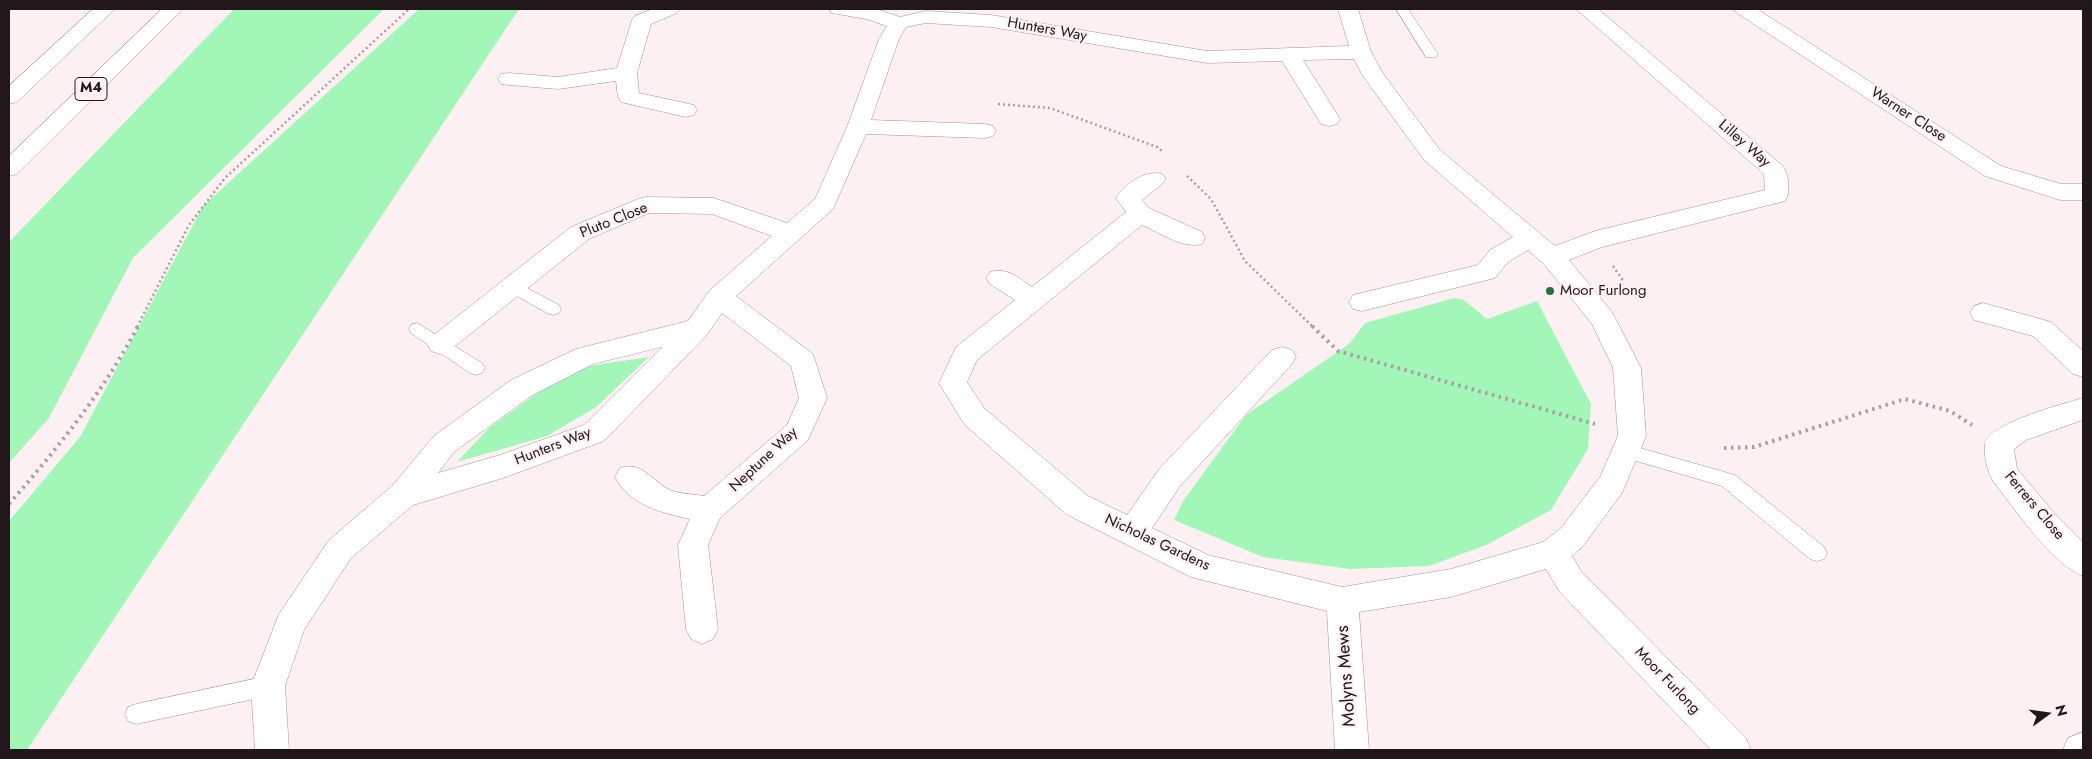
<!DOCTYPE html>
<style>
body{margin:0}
#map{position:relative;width:2092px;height:759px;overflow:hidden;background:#fdf0f3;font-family:Jost,sans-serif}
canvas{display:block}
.frame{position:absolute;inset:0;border:10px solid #21161a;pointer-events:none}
.north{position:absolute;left:2022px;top:689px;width:50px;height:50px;-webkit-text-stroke:4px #fdf0f3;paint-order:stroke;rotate:76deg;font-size:14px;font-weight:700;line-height:20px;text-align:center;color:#21161a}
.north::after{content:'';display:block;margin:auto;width:18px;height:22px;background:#21161a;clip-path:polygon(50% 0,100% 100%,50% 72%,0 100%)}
</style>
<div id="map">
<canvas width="2092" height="759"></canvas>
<div class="frame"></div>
<div class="north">N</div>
</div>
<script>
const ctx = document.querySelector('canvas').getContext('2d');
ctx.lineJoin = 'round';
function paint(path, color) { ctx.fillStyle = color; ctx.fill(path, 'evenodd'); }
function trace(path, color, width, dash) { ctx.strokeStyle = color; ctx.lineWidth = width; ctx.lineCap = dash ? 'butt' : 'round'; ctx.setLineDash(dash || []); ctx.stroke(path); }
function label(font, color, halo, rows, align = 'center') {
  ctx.font = font + ' Jost,sans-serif'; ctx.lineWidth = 4.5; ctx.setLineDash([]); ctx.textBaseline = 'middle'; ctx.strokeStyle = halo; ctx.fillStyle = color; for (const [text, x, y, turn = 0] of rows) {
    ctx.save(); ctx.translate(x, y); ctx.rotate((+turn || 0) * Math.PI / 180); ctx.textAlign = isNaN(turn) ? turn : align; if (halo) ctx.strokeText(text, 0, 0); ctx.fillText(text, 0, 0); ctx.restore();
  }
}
paint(new Path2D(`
 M234,9h150l-251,249 -84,160 -40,45v-221z
 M419,9h100l-492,741h-18v-229l71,-84 123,-231z
 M1454,298l10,2 23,19 50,-18 54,103 -3,45 -37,61 -65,35 -57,21 -79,3 -87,-12 -89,-37 9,-19 63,-86 103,-71 16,-21z
 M649,357l-54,51 -48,28 -90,26 32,-34 54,-39 45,-23z`), '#a2f7b8');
const service = new Path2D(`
 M1396,9h12l30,45 -2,3h-10z
 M512,280l47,25 2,4 -2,4 -6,2 -6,-2 -41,-23 -2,-4 2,-4z
 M417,323l65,40 3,5 -3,5 -6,2 -6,-2 -59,-40 -2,-4 2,-4z
 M1626,444l109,31 89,72 3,6 -3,6 -7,2 -7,-2 -88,-73 -103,-30 -2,-5 2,-5z
 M268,676l8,3 3,7 -3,7 -8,3 -132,28 -8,-3 -3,-7 3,-7 8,-3z`);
const minor = new Path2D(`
 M653,9h27l-3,4 -26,11 -14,49 2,20 55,12 3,5 -3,5 -8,2 -65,-15 -3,-5 -2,-16 -58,8 -49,-4 -8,-1 -3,-5 3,-5 8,-1 49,4 59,-9 15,-48 3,-4z
 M829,9h47l24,8 26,-6 65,4 216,36 142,-5 -11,-37h20l13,43 13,23 56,75 115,96 40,-15 170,-41 -1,-16 -188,-165h22l185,157c6,9 8,26 2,35l-183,46 -33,13 43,52 29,56 5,68 -24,57 -39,53 -11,10 9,15 165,167 5,12h-40l-152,-159 -13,-22 -95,28 -92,15 10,138h-34l-8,-139 -136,-34 -125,-63 -102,-90 -25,-41 17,-36 59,-47 -25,-16 -4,-6 4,-6c17,-5 29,6 42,15l94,-75 -10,-14c9,-14 30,-29 46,-24l4,5 -4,5 -20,16 7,8 53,24 3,6 -3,6c-19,5 -42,-11 -60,-19l-165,135 -10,22 17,26 104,88 39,19 33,-47 112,-118 10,-3 10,3 4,7 -4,7 -112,122 -28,42 56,27 134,32 109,-18 92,-27 18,-14 39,-51 18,-41 -5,-68 -21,-44 -49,-61 -15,-13 -20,12 -13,16 -133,33 -9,-2 -4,-7 4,-7 125,-30 12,-15 23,-13 -89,-77 -61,-84 -9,-17 -51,1 37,59 -3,5 -8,2 -8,-2 -39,-63 -75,2 -216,-36 -65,-4 -20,4 -7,12 -28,81 114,4 8,2 3,5 -3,5 -8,2 -119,-4 -33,75 -97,87 77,58 14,44 -19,42 -88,78 -12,27 10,84 -5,10 -11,5 -11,-5 -5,-10 -8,-84 12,-26c-28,-6 -61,-14 -75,-42l5,-9c22,-7 30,11 48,21 10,5 25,5 36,7l83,-71 12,-27 -8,-32 -69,-53 -16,23 -102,105 -101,37 -90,27 -62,53 -47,72 -19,56 4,64h-34l-4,-64 28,-72 50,-74 63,-54 42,-50 77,-56 65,-31 112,-28 22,-31 62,-54 -60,-22 -63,-1 -60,26 -140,112 -9,3 -9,-3 -4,-7 4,-7 140,-110 67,-28 8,-2 68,1 73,25 28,-24 32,-72 32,-88 8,-13 -21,-7 -34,-6zM662,347l-78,78 -84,30 -62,18 16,-21 77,-56 62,-32z
 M1734,9h23l244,157 60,18h22v16h-23l-75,-24 -248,-163z
 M1983,303l68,19 32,29v26l-10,-3 -40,-38 -59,-16 -4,-7 4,-7z
 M2083,398v22l-57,20 -12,9 3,20 38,45 28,28v34c-30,-11 -70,-69 -90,-95 -5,-9 -10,-26 -8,-37 3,-21 79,-40 98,-46z
 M2083,732v18h-20l5,-12z`);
const motorway = new Path2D(`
 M93,9h22l-98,93 -8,2v-18z
 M162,9h21l-166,165 -8,2v-20z`);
trace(service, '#aa8d95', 1);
trace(minor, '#aa8d95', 1);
trace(motorway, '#aa8d95', 1);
trace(new Path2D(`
 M998,104l52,4 107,39 6,5
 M1187,176l24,23 34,62 68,66
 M1613,266l9,13v11
 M137,327l52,-102 36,-47 184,-169`), '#aa9ea1', 2.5, [2, 3]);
trace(new Path2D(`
 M1312,326l26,25 257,73
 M1724,448l30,-1 151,-48 45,12 22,14
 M9,504c48,-55 95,-113 129,-178`), '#aa9ea1', 4, [2.5, 4.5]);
paint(service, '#fff');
paint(minor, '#fff');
paint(motorway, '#fff');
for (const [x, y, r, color] of [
 [1550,291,5,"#25703f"]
]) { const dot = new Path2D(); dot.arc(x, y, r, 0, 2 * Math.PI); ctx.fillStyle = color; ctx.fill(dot); trace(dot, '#fdf0f3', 2); }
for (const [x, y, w] of [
 [91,89,32]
]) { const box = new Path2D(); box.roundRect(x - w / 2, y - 11.5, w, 23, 4); ctx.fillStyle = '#fdf0f3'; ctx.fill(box); trace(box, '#21161a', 1); }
label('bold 14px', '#21161a', null, [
 ["M4",91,89]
]);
label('15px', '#21161a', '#fdf0f3', [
 ["Hunters Way",1047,30,10],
 ["Warner Close",1908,115,33],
 ["Lilley Way",1744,144,41],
 ["Pluto Close",614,221,-22],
 ["Hunters Way",553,447,-21],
 ["Neptune Way",764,460,-43],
 ["Ferrers Close",2034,506,50],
 ["Nicholas Gardens",1157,543,25],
 ["Moor Furlong",1667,681,46]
]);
label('15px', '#21161a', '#fdf0f3', [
 ["Moor Furlong",1560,291]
], 'left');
label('18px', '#21161a', '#fdf0f3', [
 ["Molyns Mews",1347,676,-94]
]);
</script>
